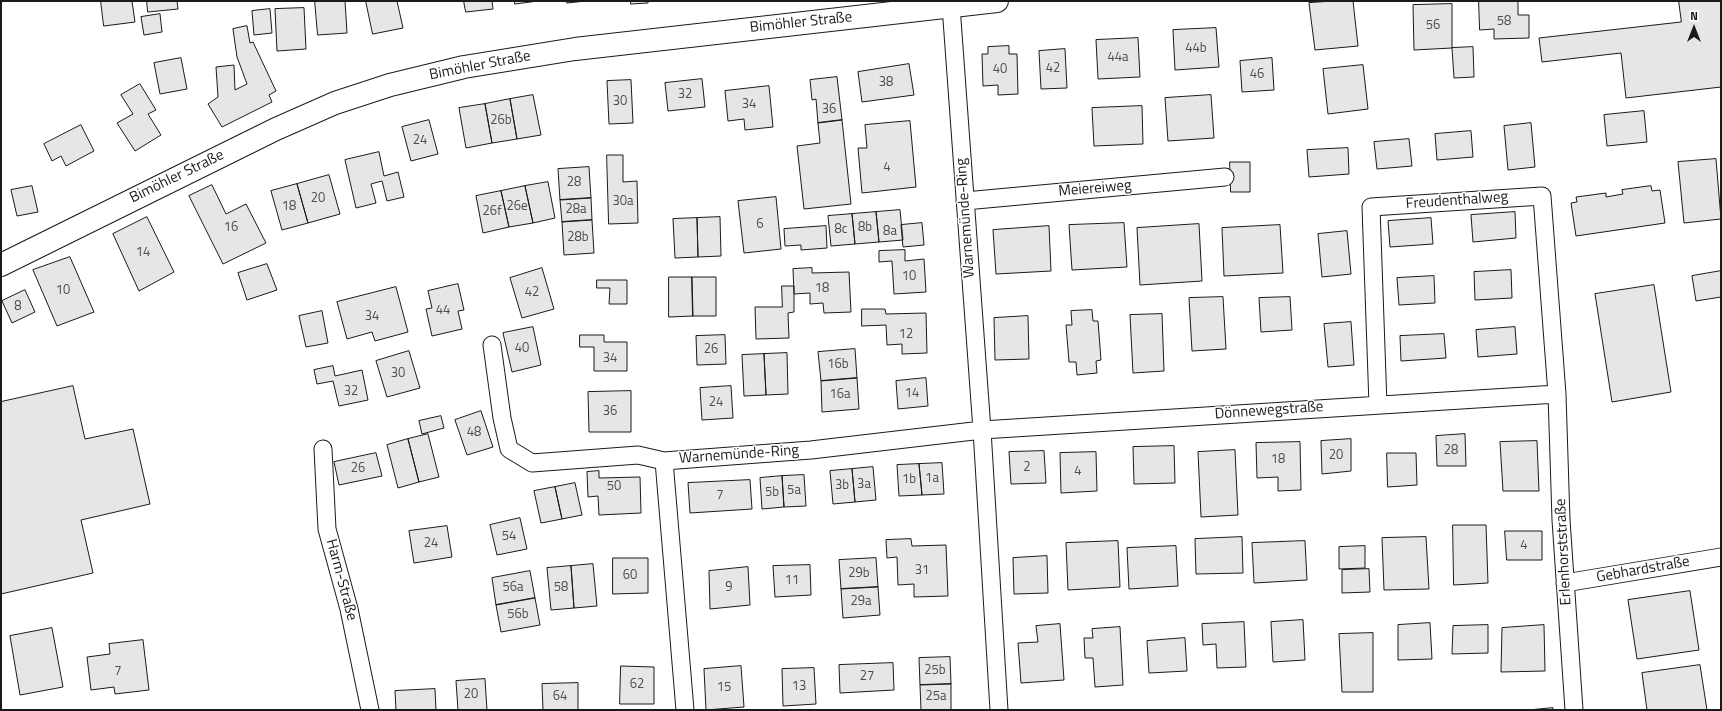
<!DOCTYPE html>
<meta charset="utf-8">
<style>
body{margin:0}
#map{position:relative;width:1722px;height:711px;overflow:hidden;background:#fff;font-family:"Titillium Web",sans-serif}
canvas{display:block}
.frame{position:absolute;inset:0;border:2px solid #1a1a1a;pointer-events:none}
.north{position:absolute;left:1674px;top:8px;width:40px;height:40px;-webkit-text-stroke:3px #fff;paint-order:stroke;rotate:0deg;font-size:11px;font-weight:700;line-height:16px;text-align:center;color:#1a1a1a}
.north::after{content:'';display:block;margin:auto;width:14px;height:18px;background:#1a1a1a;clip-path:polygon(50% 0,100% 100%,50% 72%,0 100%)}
</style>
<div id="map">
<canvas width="1722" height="711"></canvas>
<div class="frame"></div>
<div class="north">N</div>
</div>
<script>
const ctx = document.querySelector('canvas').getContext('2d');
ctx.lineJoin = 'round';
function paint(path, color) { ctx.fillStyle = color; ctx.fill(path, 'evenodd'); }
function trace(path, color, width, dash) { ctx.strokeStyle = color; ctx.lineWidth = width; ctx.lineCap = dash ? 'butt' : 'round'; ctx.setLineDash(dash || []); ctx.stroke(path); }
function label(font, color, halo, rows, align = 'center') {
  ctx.font = font + ' "Titillium Web",sans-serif'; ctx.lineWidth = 3; ctx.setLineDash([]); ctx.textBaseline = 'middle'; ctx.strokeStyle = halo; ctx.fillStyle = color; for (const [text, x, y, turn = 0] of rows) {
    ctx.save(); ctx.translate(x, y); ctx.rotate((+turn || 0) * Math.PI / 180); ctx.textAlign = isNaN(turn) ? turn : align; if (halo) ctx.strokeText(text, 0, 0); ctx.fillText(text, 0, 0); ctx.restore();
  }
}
const building = new Path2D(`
 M101,1h31l3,21 -31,4z
 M147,1h30l1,8 -30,3z
 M315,1h30l2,32 -29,2z
 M366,1h31l6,27 -30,6z
 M464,1h28l1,8 -27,3z
 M515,1h23l-23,3z
 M567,1h19l-19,2z
 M631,1h17v2l-17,1z
 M1333,1h20l5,45 -43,4 -6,-47z
 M1479,1h39v14h11v23l-35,1v-10l-14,1z
 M1679,1h42v86l-95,11 -5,-45 -79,9 -3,-24 142,-16z
 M1452,4v44l-38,2 -1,-45z
 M304,8l2,41 -29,2 -2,-42z
 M270,9l2,24 -18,2 -2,-24z
 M160,14l2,18 -18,3 -3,-18z
 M247,26l3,17 3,-1 23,49 -7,4 3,7 -50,25 -14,-23 10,-7 -2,-30 18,-2 1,25 12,-6 -10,-27 -4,-28z
 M1216,28l3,39 -44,3 -2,-40z
 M1138,38l2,39 -42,2 -2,-39z
 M1009,46v8h8l1,40 -20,1v-10l-15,1 -1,-32h6v-7z
 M1473,47l1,30 -20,1 -2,-30z
 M1065,49l2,39 -26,1 -2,-38z
 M181,58l6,31 -27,5 -6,-31z
 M1272,58l2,32 -32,2 -2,-31z
 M909,64l5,31 -52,7 -4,-30z
 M1363,65l5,44 -40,5 -5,-45z
 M837,77l5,43 -24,3 -2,-24 -4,1 -2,-20z
 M702,79l3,28 -37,4 -3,-28z
 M631,80l2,43 -24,1 -2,-43z
 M140,84l16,26 -8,4 13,21 -26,16 -18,-28 16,-9 -12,-19z
 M769,86l4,41 -28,3 -1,-11 -16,2 -3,-30z
 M533,95l8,40 -24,4 -7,-40z
 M1211,95l3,43 -46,3 -3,-43z
 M510,99l7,40 -25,4 -7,-39z
 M485,104l7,39 -26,5 -7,-40z
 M1142,106l1,38 -49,2 -2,-38z
 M1644,111l3,31 -40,4 -3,-31z
 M429,120l9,34 -27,7 -9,-34z
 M842,120l9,84 -47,5 -7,-63 23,-3 -2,-20z
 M910,121l6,66 -54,6 -4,-45h9l-2,-23z
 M1531,123l4,44 -27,3 -4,-44z
 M81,125l13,26 -28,15 -5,-10 -9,5 -8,-17z
 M1471,131l2,26 -36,3 -2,-26z
 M1409,139l3,27 -35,3 -3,-27z
 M1348,148l1,26 -40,3 -2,-27z
 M379,152l5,24 14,-4 6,25 -17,4 -5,-20 -11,3 5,19 -20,5 -11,-48z
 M607,155h16v27l14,-1 1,42 -29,1z
 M1716,159l5,60 -37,4 -6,-61z
 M1230,162h20v30h-19z
 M589,167l2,31 -31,2 -2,-31z
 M329,175l11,39 -32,9 -11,-39z
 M548,182l7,36 -22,5 -8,-37z
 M297,184l11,39 -26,7 -11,-39z
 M212,185l14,29 20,-10 20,39 -43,21 -34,-68z
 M32,186l6,26 -21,4 -6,-26z
 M525,186l8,37 -24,4 -8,-36z
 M1651,186l1,5 8,-1 5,33 -89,13 -5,-33 6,-1 -1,-5 30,-4v4l17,-3 -1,-4z
 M501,191l8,36 -26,6 -7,-37z
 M776,197l5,52 -37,4 -6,-52z
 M591,198l1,22 -30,2 -2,-22z
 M900,210l3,30 -24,2 -3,-30z
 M876,212l3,30 -24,2 -3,-30z
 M1515,212l1,26 -43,4 -2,-27z
 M852,214l3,30 -24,2 -3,-30z
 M147,217l27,55 -35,19 -26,-57z
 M720,217l1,39 -23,1 -1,-39z
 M697,218l1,39 -23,1 -2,-39z
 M1431,218l2,26 -43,3 -2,-26z
 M592,220l2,33 -30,2 -2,-33z
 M922,223l2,22 -21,2 -2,-22z
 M1124,223l3,44 -55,3 -3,-45z
 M1199,224l3,57 -62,4 -3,-57z
 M1280,225l3,48 -59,3 -2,-48z
 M826,226l1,22 -26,2v-5l-16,1 -1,-17z
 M1049,226l2,45 -55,3 -3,-44z
 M1347,231l4,43 -29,3 -4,-43z
 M905,250v11l19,-2 2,33 -32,2 -2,-33 -13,1v-11z
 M70,257l24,55 -37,14 -24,-56z
 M267,264l10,26 -30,10 -9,-27z
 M542,268l12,41 -32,9 -12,-40z
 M812,268v5l37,-1 2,40 -27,1 -1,-10 -13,1v-11l-16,1 -1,-25z
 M1511,270l1,28 -37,2 -1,-28z
 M1721,271v26l-25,4 -4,-25z
 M1434,276l1,27 -36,2 -2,-27z
 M669,277h23l1,39 -24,1z
 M692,277h24v39h-23z
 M597,280h30v24h-18l1,-16h-13z
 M458,284l6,26 -6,1 4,18 -30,7 -6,-27 6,-1 -4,-17z
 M1654,285l17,107 -59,10 -17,-108z
 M782,286h12v26l-6,1 1,25 -33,1 -1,-32h27z
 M396,287l12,45 -33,9 -3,-9 -25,7 -10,-37z
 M25,290l10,22 -23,11 -10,-22z
 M1223,297l3,52 -34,2 -3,-53z
 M1290,297l2,33 -31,2 -2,-34z
 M862,309h23l1,5 40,-1 1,40 -25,1v-10l-15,1 -1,-20 -24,1z
 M1092,310l1,11h5l3,39 -5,1 1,12 -20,2 -1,-13h-7l-3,-37h6l-1,-14z
 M322,311l6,32 -22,4 -7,-31z
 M1162,314l2,57 -31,2 -3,-58z
 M1028,316l1,43 -34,1 -1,-42z
 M1351,322l3,43 -26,2 -4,-43z
 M533,327l8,38 -29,7 -9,-39z
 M1515,327l2,27 -39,3 -2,-27z
 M1444,334l2,24 -45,3 -1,-25z
 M580,335h24v7h23v29h-33v-24h-14z
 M725,335l1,29 -29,1 -1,-29z
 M855,349l2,29 -36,3 -3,-29z
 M409,351l11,37 -33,9 -11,-36z
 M787,353l1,41 -22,1 -2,-41z
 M764,354l2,41 -22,1 -2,-41z
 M333,366l2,10 27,-6 6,30 -29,6 -6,-25 -16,3 -3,-14z
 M857,378l2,31 -37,3 -1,-31z
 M926,378l2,28 -30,3 -2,-28z
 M73,386l12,53 48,-10 17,75 -69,16 12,53 -92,21v-192z
 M731,386l2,32 -31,2 -2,-32z
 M631,391v41h-42l-1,-40z
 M481,411l12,36 -26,8 -12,-35z
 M441,416l3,12 -22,6 -3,-13z
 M428,434l11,43 -20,5 -11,-43z
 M1465,434l1,32h-29l-1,-30z
 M408,439l11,43 -21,6 -11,-43z
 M1351,439v32l-29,3 -1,-33z
 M1537,441l2,50h-36l-3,-49z
 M1300,442l1,48 -23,1v-14l-21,1 -1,-35z
 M1174,446l1,37 -41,1 -1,-37z
 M1235,450l3,65 -37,2 -3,-65z
 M1044,451l2,32 -35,1 -2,-32z
 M1096,452l1,39 -36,2 -1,-40z
 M376,453l6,23 -43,9 -5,-23z
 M1387,453h29l1,32 -29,2z
 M942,463l2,31 -22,1 -3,-31z
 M919,464l3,31 -23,1 -2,-31z
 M873,467l3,33 -21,2 -3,-33z
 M852,469l3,33 -22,2 -3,-33z
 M599,471v7l41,-1 1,36 -42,2 -1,-19 -10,1 -1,-25z
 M804,475l2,31 -22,1 -2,-31z
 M782,476l2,31 -22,2 -2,-31z
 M750,480l2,29 -62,4 -2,-30z
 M575,483l7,32 -20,4 -7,-32z
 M555,487l7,32 -21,4 -7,-32z
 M520,518l7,31 -30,6 -7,-30z
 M1453,525h33l2,58 -34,2z
 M447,526l5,31 -38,6 -5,-32z
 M1505,531h37v29h-35z
 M1242,537l1,36 -47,1 -1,-35z
 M1426,537l3,52 -45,1 -2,-52z
 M911,539l1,7 34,-1 2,51 -34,1v-13l-16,1 -1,-28 -10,1 -1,-18z
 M1118,541l2,46 -52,3 -2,-47z
 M1305,541l2,39 -53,3 -2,-40z
 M1176,546l2,40 -49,3 -2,-41z
 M1365,546v22l-26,1v-22z
 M1047,556l1,37 -34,1 -1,-36z
 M613,558h35v35l-35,1z
 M876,558l2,29 -37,2 -2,-29z
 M593,564l4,42 -23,2 -3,-42z
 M810,565l1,30 -36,2 -2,-31z
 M571,566l3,42 -23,2 -4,-42z
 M748,567l2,38 -40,4 -1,-38z
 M1369,569l1,23 -28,1v-23z
 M530,571l5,27 -39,7 -4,-27z
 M878,587l2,28 -37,3 -2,-29z
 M1690,591l9,59 -62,9 -9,-59z
 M535,598l5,27 -39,7 -5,-27z
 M1303,620l2,40 -32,2 -2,-40z
 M1244,622l2,45 -29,1 -1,-24 -13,1 -1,-21z
 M1430,623l2,36 -34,1v-35z
 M1060,624l4,56 -43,3 -3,-40 20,-1 -2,-16z
 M1488,625v28l-36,1 1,-28z
 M1544,625l1,46 -44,1 1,-44z
 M1120,627l3,58 -28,2 -2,-29h-8l-1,-20h9l-1,-9z
 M52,628l11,59 -43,8 -10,-59z
 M1373,633v59h-31l-3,-58z
 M1185,638l2,33 -38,2 -2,-32z
 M143,640l6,50 -34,4 -1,-7 -23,3 -4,-33 23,-3 -1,-10z
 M950,657l1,27 -31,1 -1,-27z
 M893,663l1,27 -54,3 -1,-28z
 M1700,665l7,45h-60l-5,-37z
 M621,666l33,1v37h-34z
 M741,666l3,41 -38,3 -2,-41z
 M814,668l2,36 -33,2 -1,-37z
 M485,679l2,31h-29l-2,-29z
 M578,683v27h-35l-1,-26z
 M951,684v26h-30l-1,-25z
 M435,689l1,21h-40l-1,-19z
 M1553,708v2h-24z`);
paint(building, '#e6e6e6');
trace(building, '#1a1a1a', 1);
const minor = new Path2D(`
 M951,6l31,424 17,280
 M965,201l260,-24
 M492,345l10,73 7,31 23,14 106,-8 26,6 147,-11 171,-20 575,-36
 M1378,405l-7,-198 171,-11 15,198 4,126 13,190
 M323,449l4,80 22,80 21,101
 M664,461l21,249
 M1565,583l156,-26`);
const tertiary = new Path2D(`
 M1,265l275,-136 59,-26 55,-18 74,-18 111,-18 422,-48`);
trace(minor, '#1a1a1a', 19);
trace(tertiary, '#1a1a1a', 24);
trace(minor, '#fff', 17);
trace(tertiary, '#fff', 22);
label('13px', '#4d4d4d', null, [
 ["58",1504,22],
 ["56",1433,26],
 ["44b",1196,49],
 ["44a",1118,58],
 ["42",1053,69],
 ["40",1000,70],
 ["46",1257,75],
 ["38",886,83],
 ["32",685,95],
 ["30",620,102],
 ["34",749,105],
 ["36",829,110],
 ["26b",501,121],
 ["24",420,141],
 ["4",887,168],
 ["28",574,183],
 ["20",318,199],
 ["30a",623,202],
 ["18",289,207],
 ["26e",517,207],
 ["28a",576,210],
 ["26f",492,212],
 ["6",760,225],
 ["16",231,228],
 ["8b",865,228],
 ["8c",841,230],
 ["8a",890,232],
 ["28b",578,238],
 ["14",143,253],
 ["10",909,277],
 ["18",822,289],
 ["10",63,291],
 ["42",532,293],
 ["8",18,307],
 ["44",443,311],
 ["34",372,317],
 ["12",906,335],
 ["40",522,349],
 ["26",711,350],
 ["34",610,359],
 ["16b",838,365],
 ["30",398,374],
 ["32",351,392],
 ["14",912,394],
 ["16a",840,395],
 ["24",716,403],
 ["36",610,412],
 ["48",474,433],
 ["28",1451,451],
 ["20",1336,456],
 ["18",1278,460],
 ["2",1027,468],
 ["26",358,469],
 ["4",1078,472],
 ["1a",932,479],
 ["1b",909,480],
 ["3a",864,485],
 ["3b",842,486],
 ["50",614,487],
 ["5a",794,491],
 ["5b",772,493],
 ["7",720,496],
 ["54",509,537],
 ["24",431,544],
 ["4",1524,546],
 ["31",922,571],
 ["29b",859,574],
 ["60",630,576],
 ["11",792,581],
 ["56a",513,588],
 ["58",561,588],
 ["9",729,588],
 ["29a",861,602],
 ["56b",518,615],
 ["25b",935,671],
 ["7",118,672],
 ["27",867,677],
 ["62",637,685],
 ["13",799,687],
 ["15",724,688],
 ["20",471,695],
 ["64",560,697],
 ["25a",936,697]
]);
label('15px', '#1a1a1a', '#fff', [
 ["Bimöhler Straße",801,23,-6],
 ["Bimöhler Straße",480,66,-11],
 ["Bimöhler Straße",177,177,-26],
 ["Meiereiweg",1095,189,-5],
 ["Freudenthalweg",1457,201,-4],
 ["Warnemünde-Ring",966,218,-94],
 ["Dönnewegstraße",1269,411,-4],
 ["Warnemünde-Ring",739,455,-4],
 ["Erlenhorststraße",1564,552,-93],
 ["Gebhardstraße",1643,570,-10],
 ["Harm-Straße",341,580,75]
]);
</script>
